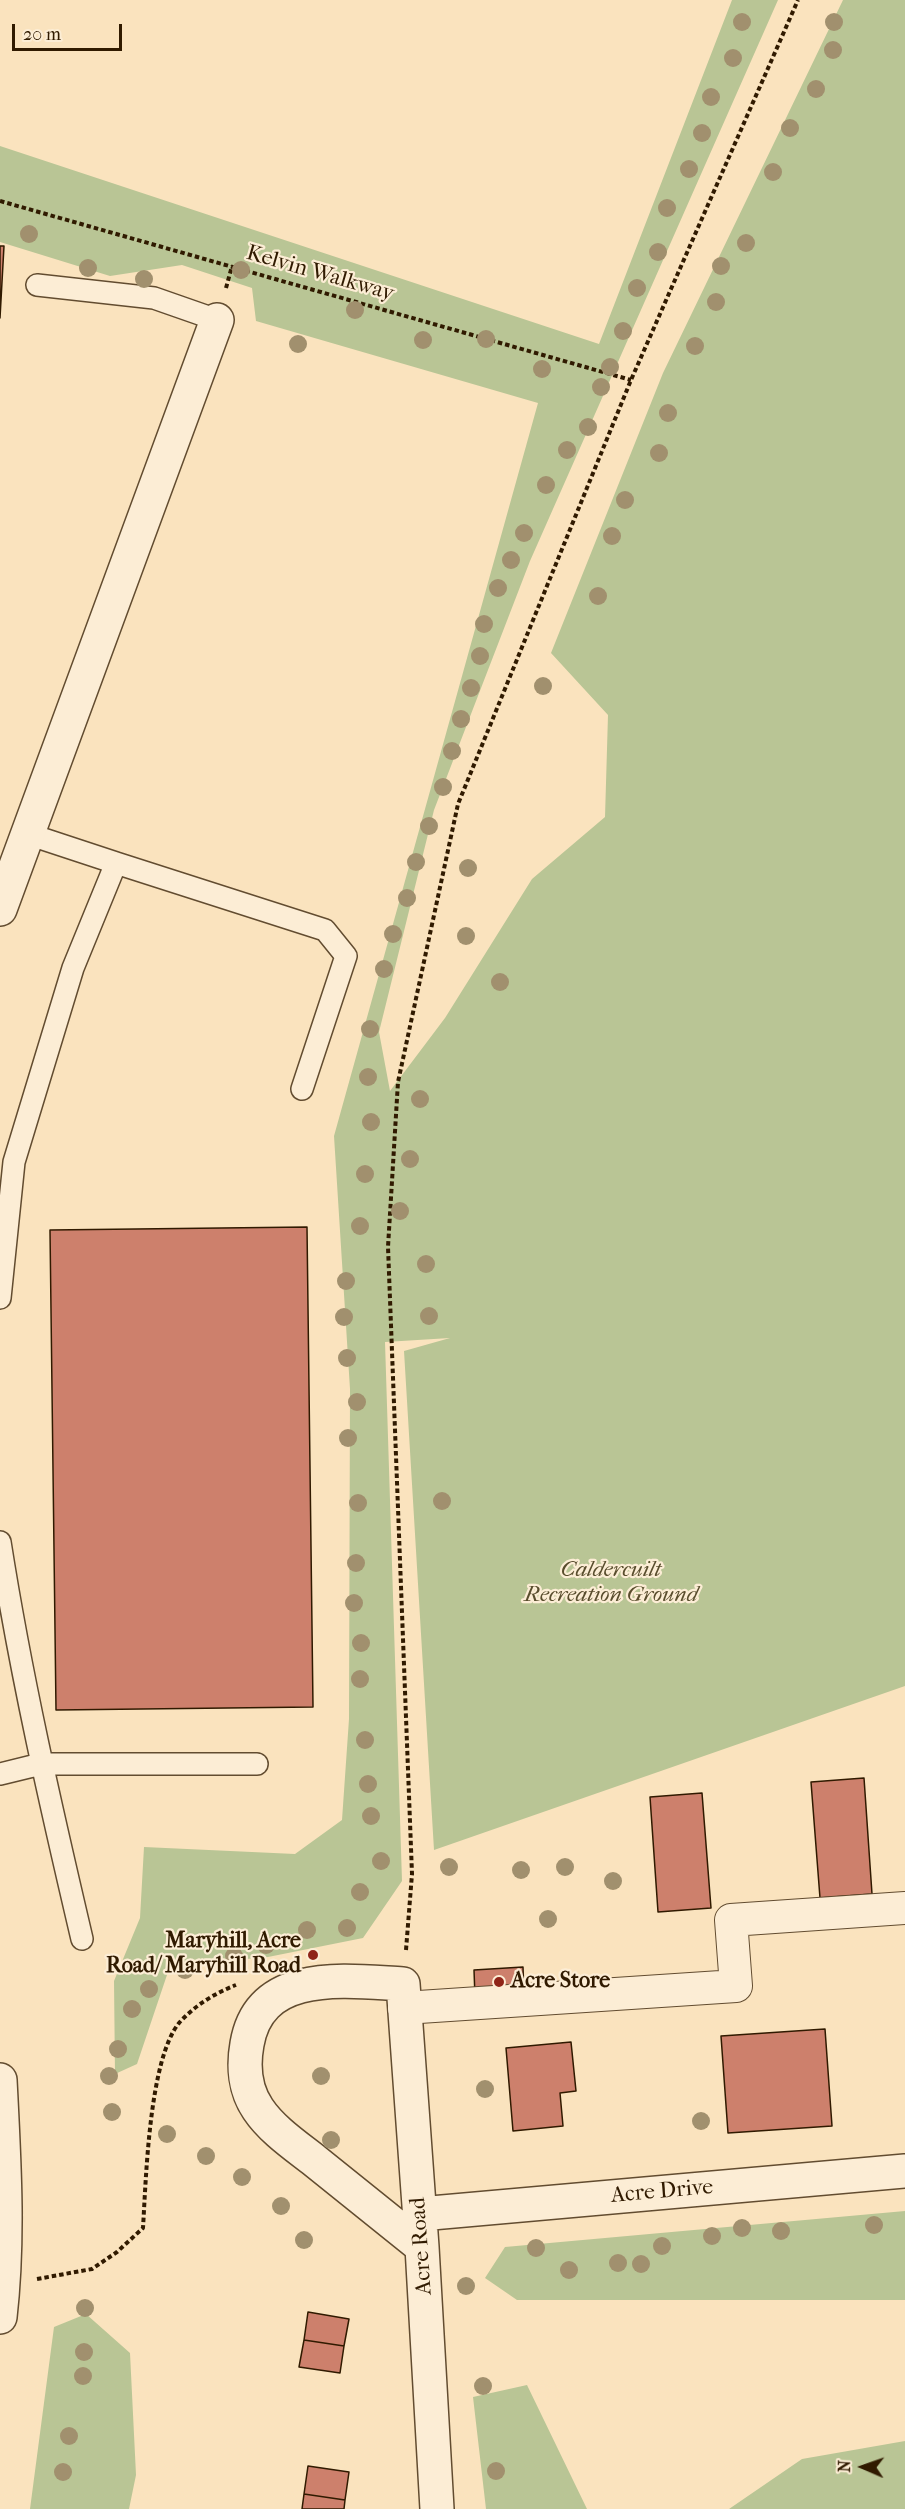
<!DOCTYPE html>
<style>
body{margin:0}
#map{position:relative;width:905px;height:2509px;overflow:hidden;background:#fae3be;font-family:"IM FELL French Canon",serif}
canvas{display:block}
.north{position:absolute;left:833px;top:2437px;width:60px;height:60px;-webkit-text-stroke:4px #fcedd5;paint-order:stroke;rotate:272deg;font-size:16px;font-weight:700;line-height:24px;text-align:center;color:#301a00}
.north::after{content:'';display:block;margin:auto;width:21px;height:27px;background:#301a00;clip-path:polygon(50% 0,100% 100%,50% 72%,0 100%)}
.scale{position:absolute;left:12px;top:24px;width:110px;height:27px;box-sizing:border-box;border:3px solid #301a00;border-top:0;padding-left:8px;font-size:18px;line-height:21px;white-space:nowrap;color:#301a00;-webkit-text-stroke:4px #fcedd5;paint-order:stroke}
</style>
<div id="map">
<canvas width="905" height="2509"></canvas>
<div class="north">N</div>
<div class="scale">20 m</div>
</div>
<script>
const ctx = document.querySelector('canvas').getContext('2d');
ctx.lineJoin = 'round';
function paint(path, color) { ctx.fillStyle = color; ctx.fill(path, 'evenodd'); }
function trace(path, color, width, dash) { ctx.strokeStyle = color; ctx.lineWidth = width; ctx.lineCap = dash ? 'butt' : 'round'; ctx.setLineDash(dash || []); ctx.stroke(path); }
function label(font, color, halo, rows, align = 'center') {
  ctx.font = font + ' "IM FELL French Canon",serif'; ctx.lineWidth = 4.5; ctx.setLineDash([]); ctx.textBaseline = 'middle'; ctx.strokeStyle = halo; ctx.fillStyle = color; for (const [text, x, y, turn = 0] of rows) {
    ctx.save(); ctx.translate(x, y); ctx.rotate((+turn || 0) * Math.PI / 180); ctx.textAlign = isNaN(turn) ? turn : align; if (halo) ctx.strokeText(text, 0, 0); ctx.fillText(text, 0, 0); ctx.restore();
  }
}
paint(new Path2D(`
 M732,0h46l-248,561 -96,249 -55,222 11,59 55,-73 87,-139 73,-62 3,-102 -57,-62 112,-280 180,-373h62v1686l-471,164 -30,-499 46,-13 -65,4 17,539 -39,57 -95,19 -98,9 -33,98 -22,10 -1,-93 26,-63 4,-71 151,7 47,-34 7,-101 1,-330 -16,-253 204,-733 -282,-82 -4,-33 -70,-23 -72,11 -110,-34v-96l599,198z
 M905,2211v89h-388l-32,-22 20,-31z
 M86,2314l44,39 6,122 -7,34h-99l24,-182z
 M527,2385l60,124h-101l-13,-112z
 M905,2441v68h-176l73,-50z`), '#b9c595');
const building = new Path2D(`
 M0,246h4l-4,72z
 M307,1227l6,480 -257,3 -6,-480z
 M864,1778l8,116 -52,4 -9,-116z
 M702,1793l9,115 -53,4 -8,-115z
 M523,1967l1,28 -49,2 -1,-27z
 M825,2029l7,97 -104,7 -7,-97z
 M571,2042l5,49 -16,2 3,33 -50,5 -7,-83z
 M308,2312l41,7 -5,27 -40,-6z
 M304,2340l40,6 -4,27 -41,-6z
 M308,2466l41,6 -4,28 -41,-6z
 M304,2494l41,6 -1,9h-42z`);
paint(building, '#cd806c');
trace(building, '#301a00', 1.5);
const service = new Path2D(`
 M37,285l117,13 63,22
 M116,863l209,67 21,26 -44,133
 M0,1298l14,-136 59,-194 43,-105 -88,-29
 M0,1542c21,134 51,265 82,397
 M0,1774l41,-10h216`);
const pedestrian = new Path2D(`
 M404,2008l332,-22 -5,-66 174,-12`);
const minor = new Path2D(`
 M0,909l217,-589
 M0,2080c4,79 9,158 0,237
 M420,2214l485,-43
 M422,2247c-35,-28 -71,-57 -107,-86 -19,-15 -43,-31 -57,-52 -13,-19 -15,-43 -11,-65 13,-76 99,-63 156,-60l19,263 15,262`);
trace(service, '#624c30', 24);
trace(pedestrian, '#624c30', 34);
trace(minor, '#624c30', 36);
trace(new Path2D(`
 M0,201l631,179
 M226,288l6,-22
 M406,1950l6,-76 -24,-627 10,-165 60,-278 173,-424 167,-380
 M37,2279l55,-10 25,-17 26,-24c3,-49 6,-168 36,-205 15,-17 36,-30 57,-38`), '#301a00', 4, [4.5, 3]);
trace(service, '#fcedd5', 21);
trace(pedestrian, '#fcedd5', 32);
trace(minor, '#fcedd5', 33);
ctx.fillStyle = '#a1906e';
for (const [x, y] of [
 [742,22],
 [834,22],
 [833,50],
 [733,58],
 [816,89],
 [711,97],
 [790,128],
 [702,133],
 [689,169],
 [773,172],
 [667,208],
 [29,234],
 [746,243],
 [658,252],
 [721,266],
 [88,268],
 [241,270],
 [144,279],
 [637,288],
 [716,302],
 [355,310],
 [623,331],
 [486,339],
 [423,340],
 [298,344],
 [695,346],
 [610,367],
 [542,369],
 [601,387],
 [668,413],
 [588,427],
 [567,450],
 [659,453],
 [546,485],
 [625,500],
 [524,533],
 [612,536],
 [511,560],
 [498,588],
 [598,596],
 [484,624],
 [480,656],
 [543,686],
 [471,688],
 [461,719],
 [452,751],
 [443,787],
 [429,826],
 [416,862],
 [468,868],
 [407,898],
 [393,934],
 [466,936],
 [384,969],
 [500,982],
 [370,1029],
 [368,1077],
 [420,1099],
 [371,1122],
 [410,1159],
 [365,1174],
 [400,1211],
 [360,1226],
 [426,1264],
 [346,1281],
 [429,1316],
 [344,1317],
 [347,1358],
 [357,1402],
 [348,1438],
 [442,1501],
 [358,1503],
 [356,1563],
 [354,1603],
 [361,1643],
 [360,1679],
 [365,1740],
 [368,1784],
 [371,1816],
 [381,1861],
 [449,1867],
 [565,1867],
 [521,1870],
 [613,1881],
 [360,1892],
 [548,1919],
 [347,1928],
 [307,1930],
 [266,1945],
 [234,1956],
 [185,1970],
 [149,1989],
 [132,2009],
 [118,2049],
 [109,2076],
 [321,2076],
 [485,2089],
 [112,2112],
 [701,2121],
 [167,2134],
 [331,2140],
 [206,2156],
 [242,2177],
 [281,2206],
 [874,2225],
 [742,2228],
 [781,2231],
 [712,2236],
 [304,2240],
 [662,2246],
 [536,2248],
 [618,2263],
 [641,2264],
 [569,2270],
 [466,2286],
 [85,2308],
 [84,2352],
 [83,2376],
 [483,2386],
 [69,2436],
 [496,2471],
 [63,2472]
]) { ctx.beginPath(); ctx.arc(x, y, 9, 0, 2 * Math.PI); ctx.fill(); }
for (const [x, y, r, color] of [
 [313,1955,6,"#8f2418"],
 [499,1982,6,"#8f2418"]
]) { const dot = new Path2D(); dot.arc(x, y, r, 0, 2 * Math.PI); ctx.fillStyle = color; ctx.fill(dot); trace(dot, '#fcedd5', 2); }
label('22px', '#301a00', '#fcedd5', [
 ["Kelvin Walkway",320,274,16],
 ["Acre Drive",662,2192,-5],
 ["Acre Road",422,2246,-94]
]);
label('italic 22px', '#594d2d', '#fcedd5', [
 ["Caldercuilt",611,1571],
 ["Recreation Ground",611,1596]
]);
label('bold 22px', '#301a00', '#fcedd5', [
 ["Maryhill, Acre",301,1942],
 ["Road/ Maryhill Road",301,1967],
 ["Acre Store",511,1982,"left"]
], 'right');
</script>
